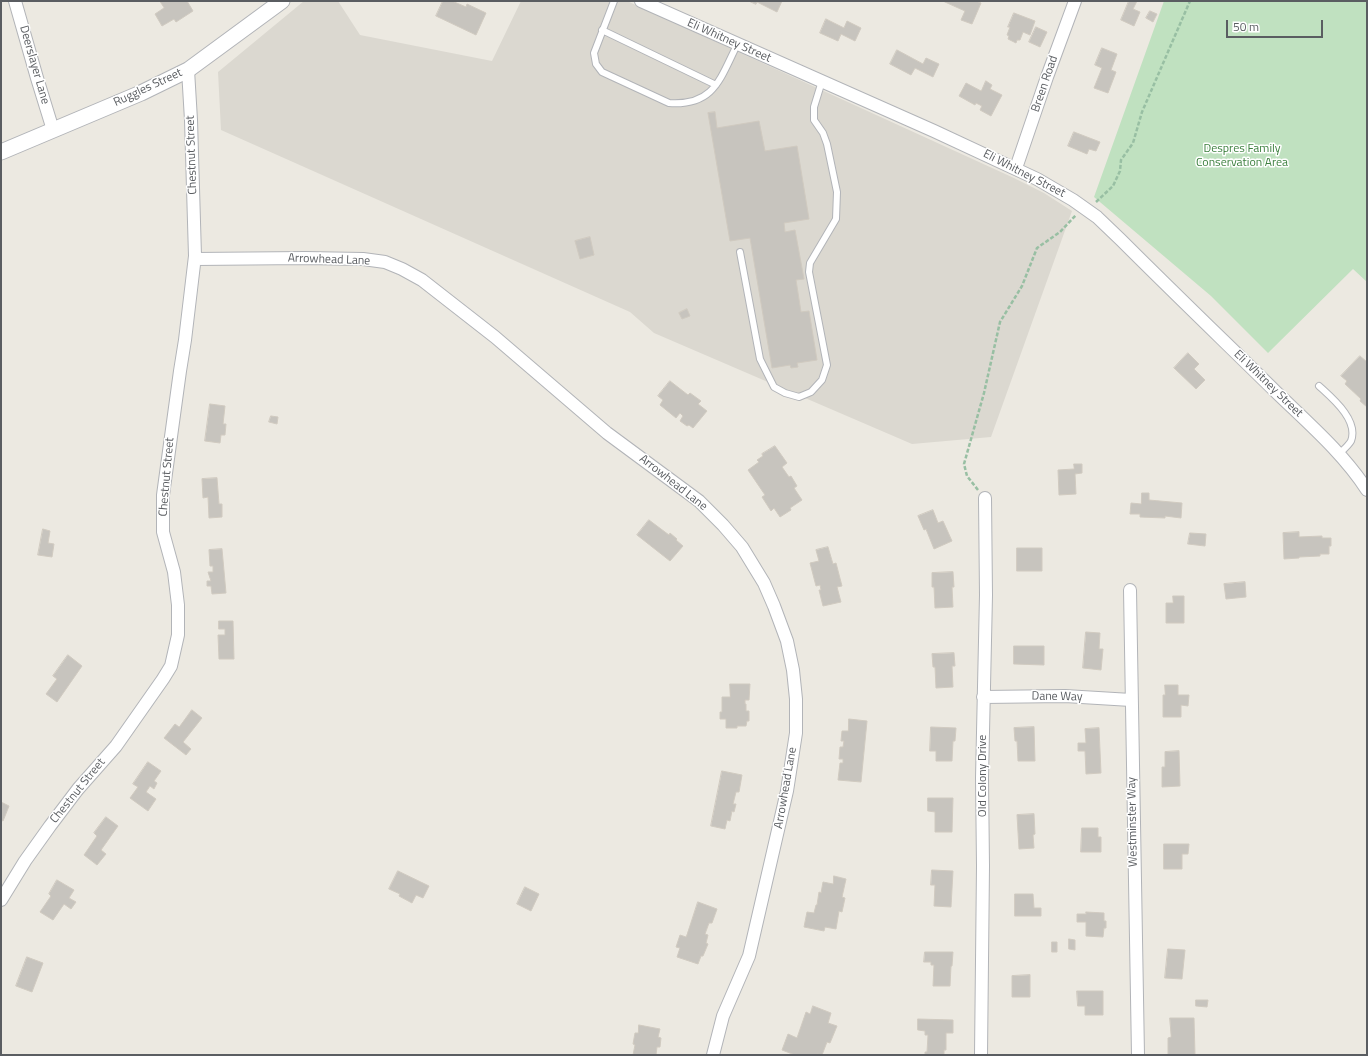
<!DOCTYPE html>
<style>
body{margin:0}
#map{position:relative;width:1368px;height:1056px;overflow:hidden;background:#ece9e1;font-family:"Titillium Web",sans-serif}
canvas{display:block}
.frame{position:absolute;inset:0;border:2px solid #5a5d61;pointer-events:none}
.scale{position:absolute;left:1226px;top:20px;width:97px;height:18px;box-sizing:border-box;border:2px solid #5a5d61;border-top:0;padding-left:5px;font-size:12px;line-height:14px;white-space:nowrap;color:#5a5d61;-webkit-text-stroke:3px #fff;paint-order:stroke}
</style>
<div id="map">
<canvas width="1368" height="1056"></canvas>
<div class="frame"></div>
<div class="scale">50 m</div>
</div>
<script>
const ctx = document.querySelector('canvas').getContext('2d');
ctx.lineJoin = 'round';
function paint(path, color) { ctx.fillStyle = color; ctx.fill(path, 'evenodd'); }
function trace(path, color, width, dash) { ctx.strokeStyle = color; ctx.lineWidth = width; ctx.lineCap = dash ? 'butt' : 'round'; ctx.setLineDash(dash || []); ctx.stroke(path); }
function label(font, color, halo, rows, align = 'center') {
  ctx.font = font + ' "Titillium Web",sans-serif'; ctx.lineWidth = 3; ctx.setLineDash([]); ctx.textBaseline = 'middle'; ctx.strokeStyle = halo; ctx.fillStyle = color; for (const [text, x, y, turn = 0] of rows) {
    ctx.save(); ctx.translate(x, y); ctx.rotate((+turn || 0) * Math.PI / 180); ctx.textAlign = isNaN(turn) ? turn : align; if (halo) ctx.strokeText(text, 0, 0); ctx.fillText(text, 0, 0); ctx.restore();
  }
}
paint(new Path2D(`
 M304,1h34l22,34 132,26 29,-60h106l387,177 30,15 28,18 -81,226 -79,7 -258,-111 -24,-21 -409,-182 -3,-58z`), '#dbd8d0');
paint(new Path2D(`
 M1164,1h203v281l-14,-13 -85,84 -57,-57 -117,-99z`), '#c0e1c0');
const building = new Path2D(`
 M160,1h13l1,1 1,-1h12l6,10 -17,11 -2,-3 -12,7 -7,-12 9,-6z
 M443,1h9l14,6 1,-3 19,9 -10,22 -40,-19z
 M749,1h33l-5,11 -20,-10 -1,2z
 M946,1h30l5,2 -9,21 -11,-4 4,-9 -20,-9z
 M1129,1h8l-4,8 7,3 -6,14 -13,-6z
 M1150,11l7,3 -4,8 -7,-4z
 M1014,13l21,8 -5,14 -7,-3 -3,8h-3l-1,3 -8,-4 1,-3 -2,-1 3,-8h-2z
 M826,19l18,9 3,-7 14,7 -6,13 -14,-7 -3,7 -18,-8z
 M1036,27l11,5 -7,15 -11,-5z
 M1102,48l15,6 -6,16 5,2 -8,21 -14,-5 8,-20 -7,-3z
 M897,50l26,14 3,-6 13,6 -6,13 -18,-9 -4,7 -21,-11z
 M986,81l6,4 -2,4 12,6 -11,21 -11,-6 2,-4 -6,-3 -1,2 -16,-9 7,-13 15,8z
 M715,112l2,16 42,-7 6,30 32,-5 12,73 -25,4 1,9 10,-2 9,49 -8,1 5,32 8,-1 8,49 -20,3 1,4 -7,1 -1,-3 -18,3 -22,-130 -20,3 -22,-128z
 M1074,132l26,10 -4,9 -7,-2 -2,5 -19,-8z
 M590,237l4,18 -14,4 -5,-18z
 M687,309l3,7 -8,3 -3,-6z
 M1188,353l11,11 -5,5 11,11 -9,9 -22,-21z
 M1360,356l7,6v45l-7,-6 1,-2 -16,-15 2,-3 -6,-5z
 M670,381l18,14 2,-2 11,8 -3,3 9,7 -14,17 -4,-3 -2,1 -7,-5 3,-5 -3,-3 -4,5 -16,-13 3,-5 -5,-4z
 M210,404l15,2 -2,18h3l-1,11h-4l-1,8 -15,-2z
 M271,416l7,1 -1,7 -8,-2z
 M775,446l12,17 -5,4 7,10 2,-1 6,10 -3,2 8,12 -12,8 1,2 -11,7 -6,-9 -3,3 -9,-14 3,-2 -17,-25 11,-8 -2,-2 6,-4 -1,-2z
 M1074,464h8v9l-7,1 1,20 -17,1 -1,-25 16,-1z
 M217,478l2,26h3v13l-13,1 -1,-21 -5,1 -1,-19z
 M1142,493h7v7l33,3 -1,15 -16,-2v2l-25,-1v-3h-10l1,-11 10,1z
 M933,510l5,13 5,-2 9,20 -18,8 -8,-20 -2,1 -6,-14z
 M649,520l20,15 1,-2 7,6 -1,1 7,6 -13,15 -33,-26z
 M43,529l7,2 -2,12 6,1 -2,13 -14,-2z
 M1299,532v5l23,-1v2h9v8h-2v8h-9v2l-21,1v1l-15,1 -1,-26z
 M1190,533l16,1 -1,12 -17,-2z
 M828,547l5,17 3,-1 6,23 -5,1 4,15 -18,4 -4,-16h2l-1,-5 -4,1 -6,-23 9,-2 -3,-11z
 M1017,548h25v23h-25z
 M222,549l4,44 -14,1 -1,-8h-4v-5h4l-3,-9h5v-6h-3l-1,-16z
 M953,572l1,15h-2l1,20 -18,1 -1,-21h-2v-14z
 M1245,582l1,15 -20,2 -2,-15z
 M1173,596h11v27h-18v-20h7z
 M219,621h14l1,38h-15l-1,-24h7v-6h-6z
 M1086,632l14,1 -1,16h4l-2,21 -18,-2z
 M1014,646h30v19l-30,-1z
 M954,653l1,13h-3l1,21 -17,1 -1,-21h-2l-1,-13z
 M68,655l14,11 -25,36 -11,-8 11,-15 -4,-3z
 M730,684h20l-1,16h-4v4h1v7h3v10h-2l-1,5h-9v2h-11v-9h-6v-7h2v-15h8z
 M1165,685h13v10h11l-1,11 -7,-1v12h-18v-22h2z
 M192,710l10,8 -19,24 8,7 -5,6 -22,-17 11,-14 4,3z
 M849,719l18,2 -6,61 -23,-2 2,-17h3v-4h-4l1,-12h3l1,-6h-3l1,-10h6z
 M931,727l25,1 -1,13h-2l-1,20h-16v-10h-6z
 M1034,727l1,34h-17l-1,-20h-2l-1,-13z
 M1099,728l2,45 -15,1 -1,-23h-7v-8h8l-1,-14z
 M1179,751l1,35 -18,1v-20h3v-15z
 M148,762l13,9 -7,10 3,2 -3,6 -4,-3 -4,6 10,7 -8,12 -18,-13 8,-11 -5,-3z
 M722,771l20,4 -3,17h-3l-3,12h3l-2,8 -2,-1 -2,10 -3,-1 -2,9 -14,-3z
 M928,798h25l-1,34h-17v-20l-7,-1z
 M1,802l8,4 -6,15 -2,-1z
 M1034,814l1,20 -2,1 1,13 -15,1 -2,-34z
 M106,817l12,9 -17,24 5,4 -9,11 -13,-10 13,-19 -3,-3z
 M1082,828h16v9h3v15h-20z
 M1164,844h25l-1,10h-6v15h-18z
 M932,870l21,1 -2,36 -17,-1 1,-21h-4z
 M398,871l31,15 -6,12 -7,-3 -4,8 -13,-7 1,-2 -11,-5z
 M834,876l12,3 -4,18 3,1 -3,14 -3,-1 -3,18 -11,-2 -1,4 -20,-4 3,-15 7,1 2,-8h1l2,-13 2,1 2,-11 10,2z
 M57,880l17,10 -5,8 7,4 -5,7 -7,-5 -11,16 -13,-8 11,-16 -2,-2z
 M525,887l14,7 -8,17 -14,-7z
 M1015,894h18l1,14h7v8h-26z
 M698,902l19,7 -5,14h-3l-4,11 3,1 -2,8 2,1 -5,12h-2l-3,8 -21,-7 3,-9 -4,-1 4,-12 6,2z
 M1086,912l18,1v8h2v7h-2l-1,9 -17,-1v-14h-9v-8h9z
 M1069,939l6,1v10l-6,-1z
 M1052,942h5v10h-5z
 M1168,949l17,1 -3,29 -17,-1z
 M925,952h28l-1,14h-1l-1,20h-17l1,-21h-3v-3h-7z
 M27,957l16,6 -11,29 -16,-6z
 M1030,975v22h-18v-21z
 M1077,991h26v24h-18v-9h-7z
 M1196,1000h12l-1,7 -11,-1z
 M813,1006l18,7 -3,10 9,3 -7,17 -3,-1 -5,13 -5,-1v1h-22l-13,-5 6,-16 9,4 9,-26 4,2z
 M1170,1018h24l1,37h-27v-17l3,-1z
 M918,1019l35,1v13h-7v17h-2v5h-19v-3h2l1,-17h-3v-4l-7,-1z
 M639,1025l21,4 -2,8 3,1 -1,9h-3l-1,8h-23l2,-10 -2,-1 2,-11h3z`);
paint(building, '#c7c4be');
trace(building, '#d0cac0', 1);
const service = new Path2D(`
 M614,1l-20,52 2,11 6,8 67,31c45,3 51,-24 68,-58
 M602,30l114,55
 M740,252l20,107 14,28 11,6 14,4 12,-5 11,-12 5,-15 -18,-93 1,-9 26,-44 1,-27 -10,-48 -4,-11 -9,-13v-13l8,-26
 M1319,386c13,12 40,34 32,55 -2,4 -9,10 -13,14`);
const minor = new Path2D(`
 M15,1l22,77 16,52
 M641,1l293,130 103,48 36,21 24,17 24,23c51,51 104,102 155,152 32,31 67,61 91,98
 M1016,168l31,-91 28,-76
 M195,259l110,-1 58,1 22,3 17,7 20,11 73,57 112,96 92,68 24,24 19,22 22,36 10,23 13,35 6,29 3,29v34l-9,58 -38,165 -26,60 -10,39
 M1130,590l8,465
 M983,697l82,-1 66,4
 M1,900l24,-39 25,-35 28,-37 38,-43 47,-67 8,-13 7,-31v-30l-4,-33 -11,-40v-37l17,-124 5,-31 10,-84 -4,-136 -3,-50
 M981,1055l2,-189 -1,-88 4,-183 -1,-97`);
const tertiary = new Path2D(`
 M1,152l140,-59 47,-23 94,-69`);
trace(service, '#b2b4b8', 8);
trace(minor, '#b2b4b8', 14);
trace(tertiary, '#b2b4b8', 17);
trace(new Path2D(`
 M1096,202l17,-16 7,-15 1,-11 12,-17 9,-31 48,-111
 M978,490l-11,-14 -3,-12 20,-71 16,-71 22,-36 15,-38 23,-16 16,-17`), '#98bfa3', 2.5, [4, 2]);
trace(service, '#fff', 6);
trace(minor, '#fff', 12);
trace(tertiary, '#fff', 15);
label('12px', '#5a5d61', '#fff', [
 ["Eli Whitney Street",729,41,24],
 ["Deerslayer Lane",34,65,74],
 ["Breen Road",1045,84,-71],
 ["Ruggles Street",148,88,-25],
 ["Chestnut Street",192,155,-92],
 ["Eli Whitney Street",1024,174,27],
 ["Arrowhead Lane",329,260,2],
 ["Eli Whitney Street",1268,384,44],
 ["Chestnut Street",167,477,-85],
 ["Arrowhead Lane",673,483,38],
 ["Dane Way",1057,697,1],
 ["Old Colony Drive",983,776,-90],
 ["Arrowhead Lane",786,788,-80],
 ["Chestnut Street",78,791,-51],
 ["Westminster Way",1133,822,-91]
]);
label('12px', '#3b7f3d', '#fff', [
 ["Despres Family",1242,149],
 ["Conservation Area",1242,163]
]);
</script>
